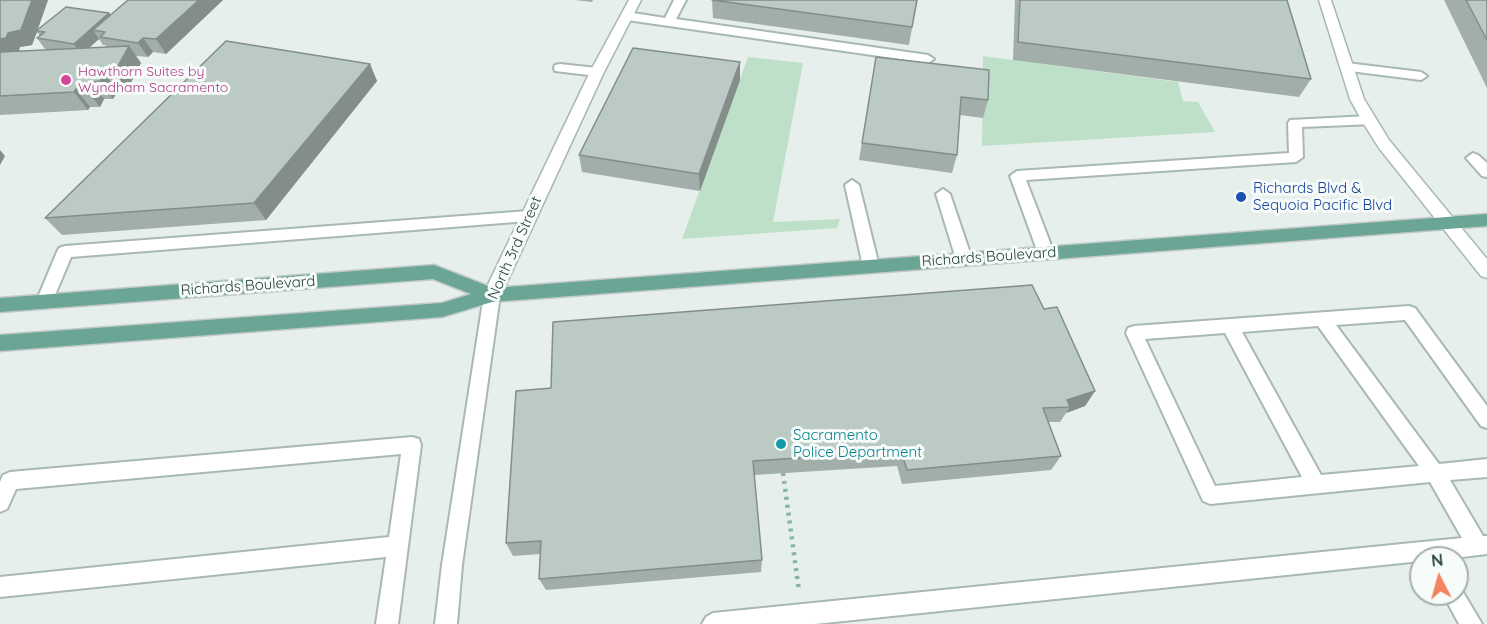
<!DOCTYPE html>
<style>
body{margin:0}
#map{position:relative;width:1487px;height:624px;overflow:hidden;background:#e6efeb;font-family:Quicksand,sans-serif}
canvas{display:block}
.north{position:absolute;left:1409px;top:546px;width:60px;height:60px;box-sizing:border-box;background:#f7fbf9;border:2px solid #a3b1ad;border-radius:50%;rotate:354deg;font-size:16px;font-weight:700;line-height:24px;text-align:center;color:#24423a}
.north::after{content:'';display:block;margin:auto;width:21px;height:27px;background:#f4845f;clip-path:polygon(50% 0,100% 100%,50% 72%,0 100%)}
</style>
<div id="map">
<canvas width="1487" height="624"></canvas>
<div class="north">N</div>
</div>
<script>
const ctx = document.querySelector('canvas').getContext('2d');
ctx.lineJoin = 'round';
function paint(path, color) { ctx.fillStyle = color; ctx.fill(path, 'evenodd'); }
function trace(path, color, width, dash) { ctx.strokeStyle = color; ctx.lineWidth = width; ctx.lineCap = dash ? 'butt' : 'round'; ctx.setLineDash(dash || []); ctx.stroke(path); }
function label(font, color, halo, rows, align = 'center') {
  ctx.font = font + ' Quicksand,sans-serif'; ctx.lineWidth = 6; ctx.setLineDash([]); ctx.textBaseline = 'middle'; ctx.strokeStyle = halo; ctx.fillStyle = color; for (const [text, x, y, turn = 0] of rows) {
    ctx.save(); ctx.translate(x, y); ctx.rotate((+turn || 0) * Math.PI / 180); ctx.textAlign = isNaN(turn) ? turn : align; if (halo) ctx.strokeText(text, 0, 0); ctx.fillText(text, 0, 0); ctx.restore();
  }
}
paint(new Path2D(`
 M983,56l195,26 5,19 15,1 17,30 -233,14z
 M748,57l55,6 -30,159 67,-3 -3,9 -155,11z`), '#bfe0c8');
const service = new Path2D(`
 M674,0h12l-10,19 252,36 6,4 -6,4 -301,-43 -6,-4 6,-4 38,6z
 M1347,63l74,9 6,4 -6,4 -79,-10 -1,-3 1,-3z
 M560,64l37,4 6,4 -6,4 -42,-5 -1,-3 1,-3z
 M1369,116l7,5 -2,3 -72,3 1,30 -7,5 -270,18 28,73 -2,4h-12l-2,-4 -28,-77 7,-5 272,-18 -1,-30 2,-3z
 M1473,153l5,2 9,8v14l-5,-1 -16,-18z
 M852,180l7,5 20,81 -2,4h-12l-2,-4 -18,-81z
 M943,189l7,5 22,65 -2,4h-12l-2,-4 -20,-65z
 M528,211l5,1 3,4 -3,4 -5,1 -457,36 -21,50 -6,1 -6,-1 -2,-5 21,-50 2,-4 6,-2z
 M492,289l6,1 2,5 -38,270 -5,59h-22l7,-59 42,-270 2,-5z
 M1409,306l6,2 72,98v22l-6,-2 -76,-106 -69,5 103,139 48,-5v18l-37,3 33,56h4v18l-33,4h-33v3l-606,63h-113l4,-7 7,-4 749,-75 -32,-56 -220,22 -7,-3 -77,-168 2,-5 6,-2zM1318,326l101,140 -98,9 -79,-143zM1225,333l77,144 -87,9 -70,-147z
 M412,437l7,2 2,6 -23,179h-22l10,-67 -386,40v-20l389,-40 12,-83 -385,35 -9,20 -7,3v-30l3,-7 7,-3z
 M1457,585l3,2 22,37h-23l-16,-30h14z`);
const minor = new Path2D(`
 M629,0h12l-37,72 -103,223 -3,5 -6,2 -6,-2 -3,-5 107,-223z
 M1319,0h12l33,99 25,41 98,119v19l-6,-2 -102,-128 -17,-27 -12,-22z`);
const primary = new Path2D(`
 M1487,214v12l-995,76 -50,15 -442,34v-16l442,-32 29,-9 -38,-15 -433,33v-14l434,-33 59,23z`);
trace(service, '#a8b8b2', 4);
trace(minor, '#a8b8b2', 3);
trace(primary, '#c2cac8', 3);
trace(new Path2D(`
 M783,473l16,118`), '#86b3a5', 4.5, [3, 5]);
paint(service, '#fff');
paint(minor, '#fff');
paint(primary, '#6aa596');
paint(new Path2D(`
 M0,0h48l-10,29 71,-16 2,2 17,-15h95l-57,54 -13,-2 -5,5 -12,-1 5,7 -14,27 -9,1 -5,8h-9l-4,8h-10l-2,3 -88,5zM37,32l3,4 -3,2 8,11 5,1 -31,1 1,-4 12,-2zM99,39l4,6h2l2,2 -18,1z
 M575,0h18l-1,2z
 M712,0h205l-8,45 -196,-27z
 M1015,0h272l24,79 -12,18 -286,-37z
 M1444,0h43v88z
 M876,57l112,43 -5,18 -23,-3 -3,40 -5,18 -93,-13z
 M370,64l7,17 -111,139 -204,15 -17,-17z
 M740,80l-40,111 -118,-19 -3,-17z
 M1044,309l51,82 -10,15 -19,7 -6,9h-12l13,34 -10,14 -149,14 -5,-18 -143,9 8,85 -1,12 -215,18 -7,-11 1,-25 -27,2 -7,-13 45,-155z`), '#a1aea9');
paint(new Path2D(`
 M32,0h16l-11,31h-1l1,1 -5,13 -12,2 -2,5 -18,3v-16l8,-6z
 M199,0h24l-57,54 -10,-15z
 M109,13l8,11 -12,8 -12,-2 6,9 -18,16 -7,-11z
 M143,38l10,14 -5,5 -10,-14z
 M129,46l12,17 -14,27 -13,-17z
 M740,62v18l-40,111 -1,-17z
 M370,64l7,17 -111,139 -12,-17z
 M104,74l14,17 -5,8 -13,-18z
 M91,82l13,17 -4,8 -14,-18z
 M76,89l14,18 -2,3 -14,-18z
 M0,150l5,6 -5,9z
 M1095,391l-10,15 -19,7 4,-6 -3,-7z`), '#838d89');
const building = new Path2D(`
 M0,0h32l-11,30 -13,3 -2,5 -6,1z
 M128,0h71l-43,39 -13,-1 -5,5 -38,-6 5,-5 -12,-2z
 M712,0h205l-5,27z
 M1020,0h267l24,79 -293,-37z
 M1466,0h21v40z
 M66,7l43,6 -35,31 -37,-6 8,-6 -9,-1z
 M226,41l144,23 -116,139 -209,15z
 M129,46l-15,27 -10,1 -4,7 -9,1 -5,7h-10l-2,3 -74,4v-44z
 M633,48l107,14 -41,112 -120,-19z
 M876,57l113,13 -1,30 -27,-3 -4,58 -95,-12z
 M1032,285l12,24 13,-2 38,84 -28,9 3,7 -27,1 18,48 -154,14 -6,-19 -148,10 9,99 -223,19 2,-38 -35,2 10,-152 35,-3 2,-66z`);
paint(building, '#bbcac4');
trace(building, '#838d89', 1.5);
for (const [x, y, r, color] of [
 [66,80,6,"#d1479c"],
 [1241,197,6,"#1a4fb4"],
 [781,444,6,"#0f9aa8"]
]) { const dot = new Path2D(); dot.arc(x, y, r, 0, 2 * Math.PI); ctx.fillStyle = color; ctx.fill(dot); trace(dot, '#f7fbf9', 2); }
label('14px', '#b23c85', '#f7fbf9', [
 ["Hawthorn Suites by",78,72],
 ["Wyndham Sacramento",78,88]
], 'left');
label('15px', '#164399', '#f7fbf9', [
 ["Richards Blvd &",1253,188],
 ["Sequoia Pacific Blvd",1253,205]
], 'left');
label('15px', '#24423a', '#f7fbf9', [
 ["North 3rd Street",515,248,-66],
 ["Richards Boulevard",989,257,-4],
 ["Richards Boulevard",248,286,-4]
]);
label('15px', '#0d838f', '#f7fbf9', [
 ["Sacramento",793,435],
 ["Police Department",793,452]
], 'left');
</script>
